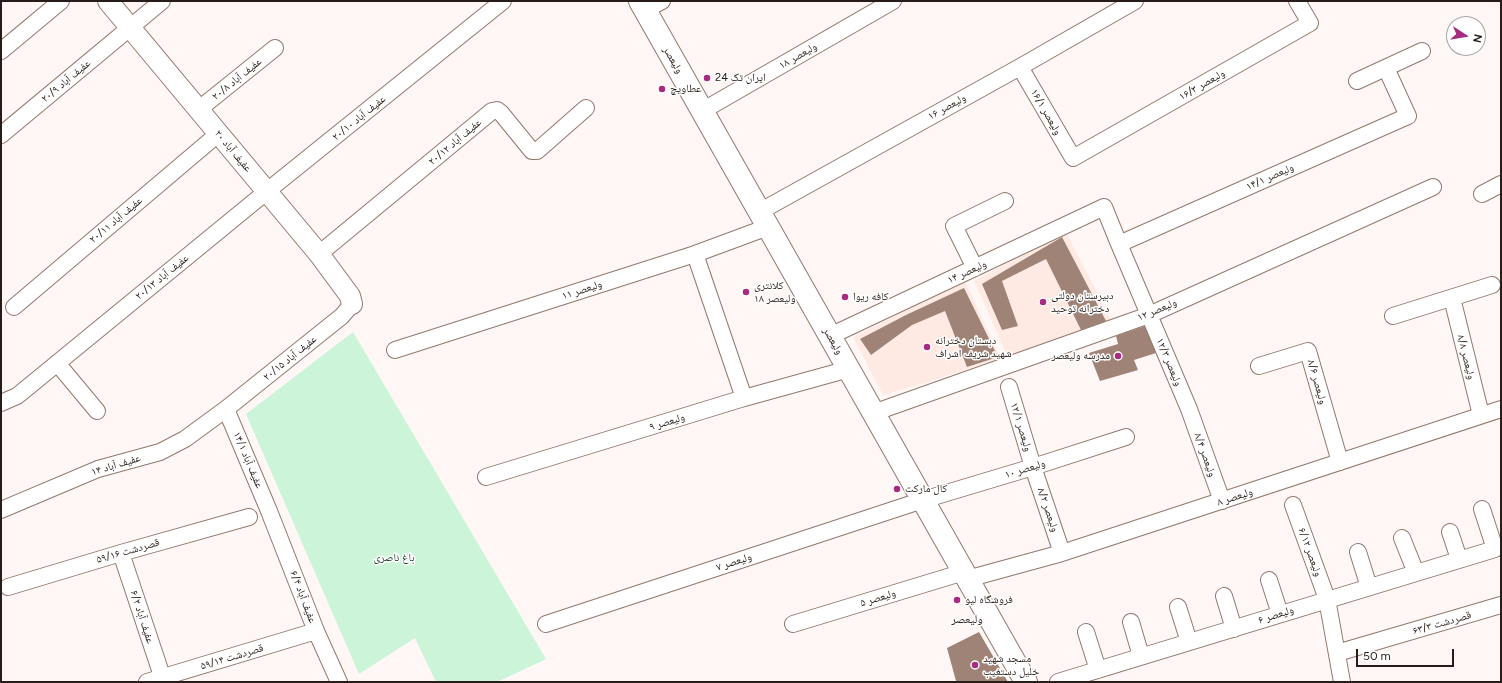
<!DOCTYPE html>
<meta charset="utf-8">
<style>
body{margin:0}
#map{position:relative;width:1502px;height:683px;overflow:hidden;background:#fef7f5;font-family:Figtree,sans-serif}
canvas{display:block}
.frame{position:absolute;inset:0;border:2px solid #271c17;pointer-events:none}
.north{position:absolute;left:1446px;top:16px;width:40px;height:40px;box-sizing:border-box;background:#fff;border:1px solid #a9a4a2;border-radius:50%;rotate:102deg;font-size:11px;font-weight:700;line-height:16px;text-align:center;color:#271c17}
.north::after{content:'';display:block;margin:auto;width:14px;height:18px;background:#a62c81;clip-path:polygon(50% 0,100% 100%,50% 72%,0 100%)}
.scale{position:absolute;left:1356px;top:649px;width:98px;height:18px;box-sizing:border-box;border:2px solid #271c17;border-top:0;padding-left:5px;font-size:12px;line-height:14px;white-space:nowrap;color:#271c17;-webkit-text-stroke:3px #fff;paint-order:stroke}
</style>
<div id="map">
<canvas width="1502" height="683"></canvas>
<div class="frame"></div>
<div class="north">N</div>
<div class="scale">50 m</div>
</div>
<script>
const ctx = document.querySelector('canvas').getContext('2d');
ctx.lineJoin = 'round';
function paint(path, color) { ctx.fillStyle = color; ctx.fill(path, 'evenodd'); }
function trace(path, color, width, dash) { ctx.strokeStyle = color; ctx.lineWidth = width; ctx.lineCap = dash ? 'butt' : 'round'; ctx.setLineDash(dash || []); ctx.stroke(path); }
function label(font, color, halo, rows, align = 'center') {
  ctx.font = font + ' Figtree,"Noto Naskh Arabic",sans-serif'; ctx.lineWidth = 3; ctx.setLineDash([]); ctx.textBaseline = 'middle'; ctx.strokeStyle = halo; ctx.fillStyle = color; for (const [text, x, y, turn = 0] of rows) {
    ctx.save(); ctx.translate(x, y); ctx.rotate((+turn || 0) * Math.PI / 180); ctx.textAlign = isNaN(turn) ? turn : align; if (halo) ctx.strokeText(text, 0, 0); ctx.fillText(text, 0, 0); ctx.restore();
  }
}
paint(new Path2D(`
 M1066,232l47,92 -105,33 -34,-76z
 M965,281l35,77 -75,25 -42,12 -30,-58z`), '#feeae3');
paint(new Path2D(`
 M353,332l193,327 -49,23h-61l-21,-44 -56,36 -113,-260z`), '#ccf4d9');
paint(new Path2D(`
 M1062,237l44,84 -25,9 -35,-71 -44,22 16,45 -16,4 -20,-46z
 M964,288l34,69 -31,10 -22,-56 -33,14 -41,30 -11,-16 46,-24z
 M1145,326l11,27 -22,7 4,10 -38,11 -11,-28 29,-9 -2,-8z
 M979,632l29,50h-53l1,-1 -9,-33z`), '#9e8376');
const minor = new Path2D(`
 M645,10l17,-9
 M1,51l60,-50
 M1020,67l53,91 237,-135 -13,-22
 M1357,81l65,-30
 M198,110l77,-62
 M702,111l191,-110
 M1,135l161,-134
 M1482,194l19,-10
 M759,212l261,-145 115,-66
 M1119,244l70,165 33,92
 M319,254l173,-143 5,-1 4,3 31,38h5l49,-43
 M695,254l49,144
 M975,268l-21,-42 51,-25
 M1452,298l29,117
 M14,307l204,-173
 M1393,316l99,-31
 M830,336l274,-129 15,37 289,-128 -22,-48
 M395,350l300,-96 73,-27
 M57,363l40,48
 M1259,366l49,-15 32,111
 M1009,387l24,80 29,86
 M1,403l16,-7 5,-4 244,-200 237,-191
 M226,409l43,102 47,120 23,51
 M873,413l276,-98 284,-128
 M486,477l258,-79 105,-29
 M1293,505l34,94 15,83
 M1,510l97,-41 62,-17 25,-13 41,-30 116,-93 10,-12
 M1450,532l9,27
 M1402,538l14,35
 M1358,552l11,35
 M121,553l43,129
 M967,579l95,-26 439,-144
 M1269,580l11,34
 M8,587l113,-34 128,-36
 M1224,596l10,33
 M1178,607l11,35
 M1131,622l10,34
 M546,624l377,-124 110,-33 93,-30
 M793,624l171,-52
 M1086,632l12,38
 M1337,653l164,-48
 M147,682l169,-51
 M1058,682l437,-133 -13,-40`);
const tertiary = new Path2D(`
 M108,1l211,253 31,42 2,8`);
const secondary = new Path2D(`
 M640,1l386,681`);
trace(minor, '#92786b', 18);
trace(tertiary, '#92786b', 22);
trace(secondary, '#92786b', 24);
trace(minor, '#fff', 16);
trace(tertiary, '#fff', 20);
trace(secondary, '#fff', 22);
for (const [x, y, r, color] of [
 [707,78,4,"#a62c81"],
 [662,89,4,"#a62c81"],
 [746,292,4,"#a62c81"],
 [845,297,4,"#a62c81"],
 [1043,302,4,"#a62c81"],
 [927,347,4,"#a62c81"],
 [1118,356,4,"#a62c81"],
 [897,489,4,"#a62c81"],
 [957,600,4,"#a62c81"],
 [975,665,4,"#a62c81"]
]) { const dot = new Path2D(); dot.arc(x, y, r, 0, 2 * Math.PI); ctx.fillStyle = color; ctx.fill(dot); trace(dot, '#fff', 1.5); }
label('11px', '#271c17', '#fff', [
 ["۱۸ ولیعصر",798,56,-30],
 ["ولیعصر",673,60,60],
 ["عفیف آباد ۲۰/۸",237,79,-39],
 ["عفیف آباد ۲۰/۹",66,81,-40],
 ["۱۶/۳ ولیعصر",1202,85,-30],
 ["۱۶ ولیعصر",947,107,-29],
 ["۱۶/۱ ولیعصر",1046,112,60],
 ["عفیف آباد ۲۰/۱۰",359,118,-39],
 ["عفیف آباد ۲۰/۱۲",455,142,-40],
 ["عفیف آباد ۲۰",233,151,50],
 ["۱۴/۱ ولیعصر",1270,177,-24],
 ["عفیف آباد ۲۰/۱۱",116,220,-40],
 ["۱۴ ولیعصر",967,272,-25],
 ["عفیف آباد ۲۰/۱۳",162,277,-39],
 ["۱۱ ولیعصر",582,290,-18],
 ["۱۲ ولیعصر",1157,310,-23],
 ["ولیعصر",833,341,60],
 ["۸/۸ ولیعصر",1466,357,76],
 ["عفیف آباد ۲۰/۱۵",290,358,-39],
 ["۱۲/۳ ولیعصر",1169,362,67],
 ["۸/۶ ولیعصر",1317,382,74],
 ["۹ ولیعصر",667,422,-17],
 ["۱۲/۱ ولیعصر",1021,427,73],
 ["۸/۴ ولیعصر",1205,455,70],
 ["عفیف آباد ۱۴/۱",248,460,67],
 ["عفیف آباد ۱۴",116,465,-17],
 ["۱۰ ولیعصر",1025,469,-17],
 ["۸ ولیعصر",1235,497,-18],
 ["۸/۲ ولیعصر",1048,510,71],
 ["۵۹/۱۶ قصردشت",128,551,-16],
 ["۶/۱۲ ولیعصر",1310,552,70],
 ["۷ ولیعصر",734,562,-18],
 ["عفیف آباد ۶/۴",303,597,69],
 ["۵ ولیعصر",878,598,-17],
 ["۶ ولیعصر",1276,615,-18],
 ["عفیف آباد ۶/۲",142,617,72],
 ["۶۳/۳ قصردشت",1442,623,-16],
 ["۵۹/۱۴ قصردشت",232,657,-17]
]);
label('11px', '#271c17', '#fff', [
 ["ایران تک 24",715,78],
 ["عطاویچ",670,89],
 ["کلانتری",754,286],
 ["۱۸ ولیعصر",754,299],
 ["دبیرستان دولتی",1051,296],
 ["دخترانه توحید",1051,309],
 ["کافه ریوا",853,297],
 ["دبستان دخترانه",935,341],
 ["شهید شریف اشراف",935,354],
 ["مدرسه ولیعصر",1110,356,"right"],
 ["کال مارکت",905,489],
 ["فروشگاه لیو",965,600],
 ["مسجد شهید",983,659],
 ["خلیل دستغیب",983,672]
], 'left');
label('11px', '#0f3922', '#fff', [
 ["باغ ناصری",394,558]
]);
label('12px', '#271c17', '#fff', [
 ["ولیعصر",967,619]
]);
</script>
